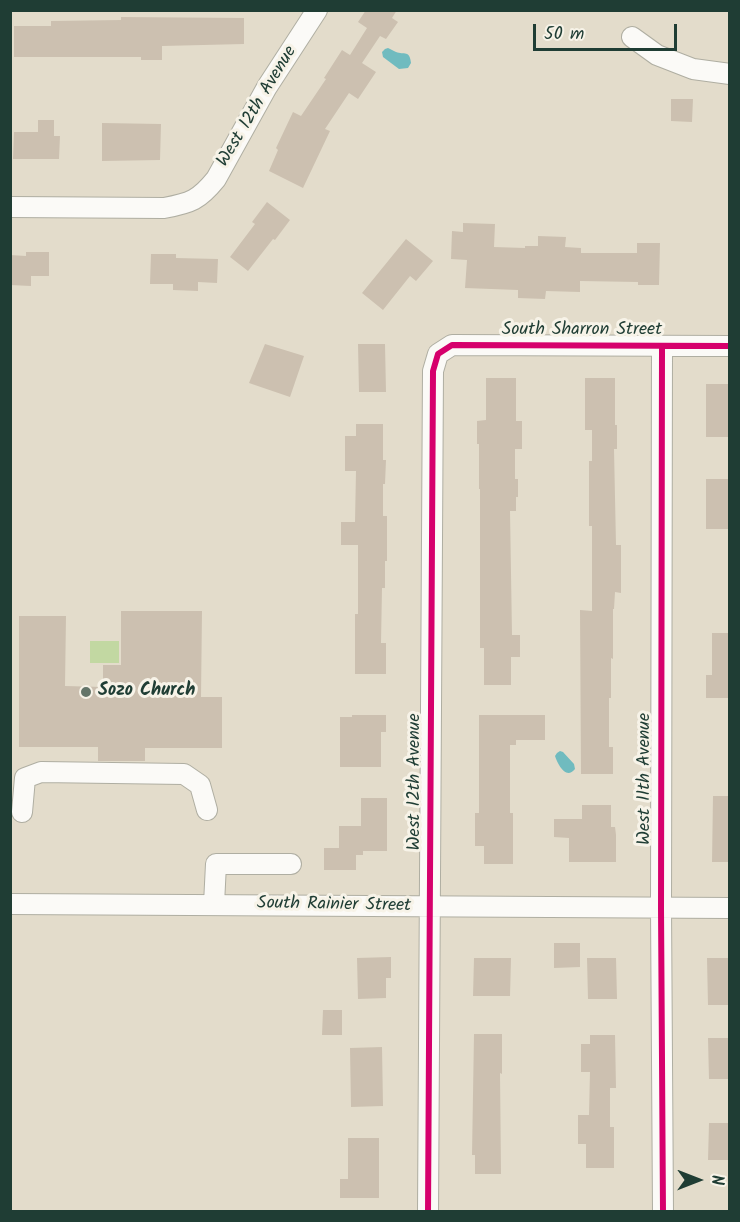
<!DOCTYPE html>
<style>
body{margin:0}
#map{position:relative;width:740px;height:1222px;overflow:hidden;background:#e3dccb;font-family:Kalam,sans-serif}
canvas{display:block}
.frame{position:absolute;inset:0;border:12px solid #1f3d34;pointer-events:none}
.north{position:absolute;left:668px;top:1150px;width:60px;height:60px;-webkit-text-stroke:4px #f7f3e8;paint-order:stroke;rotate:90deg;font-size:16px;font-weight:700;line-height:24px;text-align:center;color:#1f3d34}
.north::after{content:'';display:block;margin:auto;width:21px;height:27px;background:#1f3d34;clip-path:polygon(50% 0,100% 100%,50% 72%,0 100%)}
.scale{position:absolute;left:533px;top:24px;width:144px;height:27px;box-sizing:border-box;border:3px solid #1f3d34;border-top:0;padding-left:8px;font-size:18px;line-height:21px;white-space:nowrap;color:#1f3d34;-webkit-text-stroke:4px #f7f3e8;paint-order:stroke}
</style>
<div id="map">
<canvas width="740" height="1222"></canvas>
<div class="frame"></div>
<div class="north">N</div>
<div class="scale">50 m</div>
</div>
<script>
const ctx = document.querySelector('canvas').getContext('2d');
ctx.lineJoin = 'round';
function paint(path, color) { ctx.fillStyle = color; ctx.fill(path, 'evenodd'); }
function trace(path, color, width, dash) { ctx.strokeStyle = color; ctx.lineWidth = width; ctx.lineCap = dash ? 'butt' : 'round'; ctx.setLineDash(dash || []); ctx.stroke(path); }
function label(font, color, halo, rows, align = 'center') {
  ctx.font = font + ' Kalam,sans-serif'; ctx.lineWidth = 6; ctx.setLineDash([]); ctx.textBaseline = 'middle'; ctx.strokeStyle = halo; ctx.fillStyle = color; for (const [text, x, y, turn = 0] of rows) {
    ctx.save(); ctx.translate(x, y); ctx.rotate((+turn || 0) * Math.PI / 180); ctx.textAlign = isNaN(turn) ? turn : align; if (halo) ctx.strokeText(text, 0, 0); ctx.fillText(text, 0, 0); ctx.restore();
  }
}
paint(new Path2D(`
 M90,641h29v22h-29z`), '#c2d8a2');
paint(new Path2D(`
 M388,48c3,1 5,3 8,4 8,3 14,-2 15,11l-3,5 -9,1 -16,-12 -1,-5 3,-3z
 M560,751l3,1 11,12 1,5c-9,11 -17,-4 -20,-13l2,-3z`), '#70bbbf');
paint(new Path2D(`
 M366,10h31l-5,8 6,4 -12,17 -6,-3 -18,27 14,9 -18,27 -9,-6 -24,36 5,2 -27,57 -34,-17 9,-21 -2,-2 17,-36 8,4 25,-37 -2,-1 18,-28 8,5 17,-27 -9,-6z
 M121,17l123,1v26l-82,2v14h-21v-3h-127v-31h37v-5l70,-1z
 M671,99h22l-1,23 -21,-1z
 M38,120h16v16h6l-1,23h-46l1,-27h24z
 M102,123l59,1 -1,36 -58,1z
 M267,202l23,18 -15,20 -2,-1 -25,32 -18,-14 25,-33 -3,-2z
 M463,223l32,1 -1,23 31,1v-2h13v-10l28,1 -1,10 16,1v5h56v-10h23l-1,42h-21v-3l-58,-1v11l-34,-1 -1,8 -27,-1v-8l-53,-2 2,-28 -16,-1 1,-28 11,1z
 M406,239l27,22 -17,20 -6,-5 -27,34 -21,-17z
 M26,252h23v24h-18v10l-21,-1v-30l16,1z
 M151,254h25v4l42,1 -1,24 -19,-1v9l-25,-1v-6h-23z
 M265,344l39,12 -14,41 -41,-14z
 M358,344h27l1,48h-27z
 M486,378h30v43h6v28h-7v30h3v18h-2v14h-6l2,124h8v22h-9v28h-27v-37h-4v-159h-1v-45h-2v-23l9,-1z
 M585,378h30v47h2v24h-3l2,96h5v48l-6,-1 -1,17h-1v50l-2,-1v40h-2v49h4v27h-32l-1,-164 12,1v-85h-3v-65h3v-31h-7z
 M706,384h23v53h-23z
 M356,424h27v36h3l-1,24h-2v32h4v45h-2v27h-3l-1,55h5v31h-31v-60h3v-69h-17v-23h14l1,-51h-11v-35h11z
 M706,479h23v50h-23z
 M121,611h81l-1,86h21v51h-77v13h-47v-14h-79v-131h47l-1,70 38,1v-22h18z
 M712,633h17v65h-23v-23h6z
 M352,715h34v17h-5v35h-41v-50h12z
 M479,715h66v25h-29v5h-6v68h3v51h-29v-18h-9v-33h4z
 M713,796h16v66h-17z
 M361,798h26v53h-24v4h-7v15h-32v-22h15v-22h22z
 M582,805h29v22h4l1,8v27h-47v-24l-15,-1v-18h28z
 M554,943h26v24l-26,1z
 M391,957v21h-5v20l-28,1 -1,-41z
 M474,958h37l-1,38h-37z
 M587,958h29l1,41h-29z
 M707,958h22v47h-21z
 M323,1010h19v25h-20z
 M474,1034h28v40l-2,-1 1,101h-26v-19h-3z
 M590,1035h25l1,53h-6v39h4v41h-28v-24h-8v-29h11l1,-43h-9v-28h9z
 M708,1038h21v41h-20z
 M382,1047l1,59 -32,1 -1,-59z
 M709,1123h20v37h-21z
 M348,1138h31v60h-39v-19h8z`), '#ccc0b0');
const minor = new Path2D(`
 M632,37l25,18 36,14 37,5
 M10,207l154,1c27,-5 35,-8 52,-29l51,-92 50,-77
 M662,346l-1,562 2,304
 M22,812l3,-34 16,-6 143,2 16,11 7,25
 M10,904l720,4
 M214,904l2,-40h75
 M428,1212l5,-841 5,-17 14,-9 278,1`);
trace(minor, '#afaea2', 22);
trace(minor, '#fbfaf7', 20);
trace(new Path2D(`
 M662,346l-1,562 2,304
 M428,1212l5,-841 5,-17 14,-9 278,1`), '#d6006c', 6);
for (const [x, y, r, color] of [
 [86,692,6,"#647569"]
]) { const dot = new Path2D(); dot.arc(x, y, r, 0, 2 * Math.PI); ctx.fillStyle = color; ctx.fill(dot); trace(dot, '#f7f3e8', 2); }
label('18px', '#1f3d34', '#f7f3e8', [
 ["West 12th Avenue",258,107,-59],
 ["South Sharron Street",582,331],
 ["West 11th Avenue",646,779,-90],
 ["West 12th Avenue",416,782,-90],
 ["South Rainier Street",334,906,1]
]);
label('bold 18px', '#1f3d34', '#f7f3e8', [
 ["Sozo Church",98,692]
], 'left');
</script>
